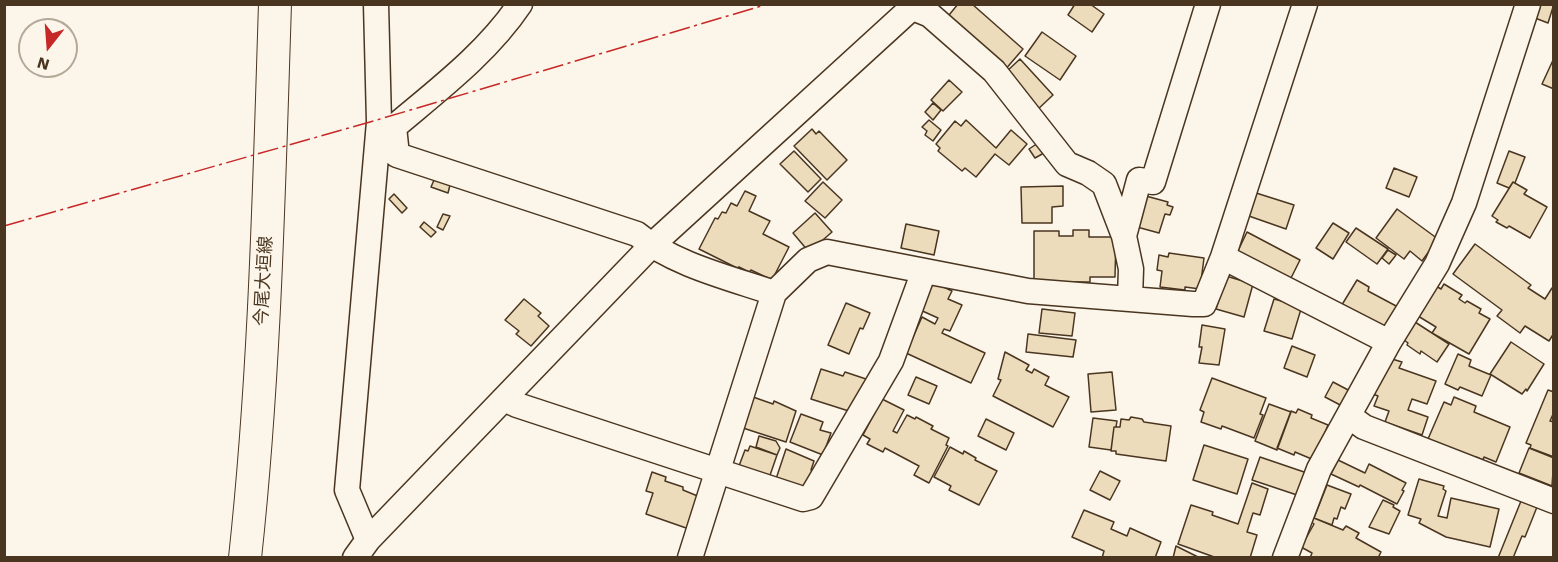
<!DOCTYPE html>
<meta charset="utf-8">
<style>
body{margin:0}
#map{position:relative;width:1558px;height:562px;overflow:hidden;background:#fbf6e9;font-family:"Work Sans",sans-serif}
canvas{display:block}
.frame{position:absolute;inset:0;border:6px solid #4a3520;pointer-events:none}
.north{position:absolute;left:18px;top:18px;width:60px;height:60px;box-sizing:border-box;background:#fbf6e9;border:2px solid #b4a999;border-radius:50%;rotate:197deg;font-size:16px;font-weight:700;line-height:24px;text-align:center;color:#4a3520}
.north::after{content:'';display:block;margin:auto;width:21px;height:27px;background:#c62828;clip-path:polygon(50% 0,100% 100%,50% 72%,0 100%)}
</style>
<div id="map">
<canvas width="1558" height="562"></canvas>
<div class="frame"></div>
<div class="north">N</div>
</div>
<script>
const ctx = document.querySelector('canvas').getContext('2d');
ctx.lineJoin = 'round';
function paint(path, color) { ctx.fillStyle = color; ctx.fill(path, 'evenodd'); }
function trace(path, color, width, dash) { ctx.strokeStyle = color; ctx.lineWidth = width; ctx.lineCap = dash ? 'butt' : 'round'; ctx.setLineDash(dash || []); ctx.stroke(path); }
function label(font, color, halo, rows, align = 'center') {
  ctx.font = font + ' "Work Sans","Noto Sans JP",sans-serif'; ctx.lineWidth = 4.5; ctx.setLineDash([]); ctx.textBaseline = 'middle'; ctx.strokeStyle = halo; ctx.fillStyle = color; for (const [text, x, y, turn = 0] of rows) {
    ctx.save(); ctx.translate(x, y); ctx.rotate((+turn || 0) * Math.PI / 180); ctx.textAlign = isNaN(turn) ? turn : align; if (halo) ctx.strokeText(text, 0, 0); ctx.fillText(text, 0, 0); ctx.restore();
  }
}
const building = new Path2D(`
 M958,4h14l51,45 -19,22 -59,-51z
 M1075,4h15l14,10 -12,18 -24,-17z
 M1540,4h14l-6,19 -13,-5z
 M1042,32l34,24 -16,24 -35,-24z
 M1554,58v31l-12,-5z
 M1020,59l33,36 -17,16 -30,-39z
 M949,80l13,12 -19,19 -12,-11z
 M933,103l8,7 -8,10 -8,-8z
 M929,120l12,10 -8,11 -8,-6 2,-4 -5,-4z
 M966,120l30,28 15,-18 16,14 -18,21 -14,-11 -19,23 -11,-9 -3,3 -24,-20 2,-3 -4,-4 19,-23 6,5z
 M812,129l4,5 3,-3 28,29 -20,20 -33,-34z
 M1038,143l6,10 -9,5 -6,-9z
 M794,151l27,28 -13,13 -28,-28z
 M1509,151l16,6 -10,26 -2,-1 -4,6 -12,-5z
 M1394,168l23,9 -8,20 -23,-9z
 M434,180l16,5 -2,8 -17,-6z
 M823,182l19,18 -17,18 -20,-17z
 M1513,182l14,8 -3,4 23,13 -17,31 -21,-12 -2,2 -11,-6 2,-2 -6,-4z
 M1063,186v20l-11,1v16h-30l-1,-36z
 M745,191l11,5 -7,15 21,10 -7,13 26,13 -17,33 -21,-10 -2,2 -10,-5 -2,1 -38,-19 16,-31 3,1 4,-7 4,1 5,-10 6,3z
 M1253,192l41,13 -8,24 -40,-14z
 M394,194l13,14 -5,5 -13,-14z
 M1146,196l22,6 -1,3 6,2 -3,8 -5,-1 -6,19 -22,-6z
 M1397,209l41,30 -16,22 -12,-10 -6,8 -28,-21z
 M815,213l17,19 -23,20 -16,-19z
 M443,214l7,2 -7,14 -6,-3z
 M424,222l12,10 -5,5 -11,-10z
 M1333,223l16,10 -16,26 -17,-11z
 M906,224l33,7 -5,24 -33,-7z
 M1356,228l32,21 -11,15 -31,-22z
 M1073,230h16v7h27l-1,40h-25v5h-56v-51h25v5h14z
 M1247,232l53,28 -11,22 -53,-27z
 M1475,244l56,41 -3,3 17,11 7,-11 2,1v44l-5,8 -24,-15 -5,7 -23,-17 5,-6 -49,-36z
 M1388,250l8,5 -7,9 -7,-6z
 M1169,253l35,5 -4,31 -15,-2v3l-25,-3 2,-16 -5,-1 2,-15 9,2z
 M1226,276l27,8 -9,33 -28,-8z
 M1357,280l12,7 -1,4 30,16 -15,27 -43,-26z
 M931,281l21,10 -4,8 14,6 -12,26 -6,-2 -2,4 43,20 -14,30 -65,-30 16,-36 13,7 3,-6 -20,-9z
 M1444,284l18,11 -3,4 6,4 2,-2 14,8 -2,4 11,6 -21,35 -37,-21 4,-6 -18,-11 18,-30 5,3z
 M524,299l17,14 -3,3 11,10 -18,20 -15,-12 3,-3 -14,-11z
 M1274,299l22,6 5,4 -9,30 -28,-8z
 M846,303l24,10 -7,16 -3,-1 -11,26 -21,-9z
 M1042,309l33,4 -3,23 -33,-3z
 M1415,322l34,22 -12,18 -16,-11 -1,3 -13,-9 1,-2 -4,-3z
 M1202,325l23,4 -6,36 -20,-2 3,-16h-3z
 M1028,334l48,6 -3,17 -47,-5z
 M1511,342l33,22 -17,27 -1,-2 -4,5 -32,-20z
 M1292,346l23,9 -8,22 -23,-9z
 M1005,352l24,13 -3,5 6,3 2,-4 15,8 -4,8 24,12 -16,30 -60,-31 8,-16 -3,-1z
 M1458,354l13,6 -2,6 22,9 -9,21 -22,-9 -2,3 -13,-6z
 M1392,359l10,3 -3,6 37,13 -9,23 -15,-5 -4,11 20,7 -6,18 -37,-13 4,-11 -15,-5 4,-10 -5,-2z
 M821,369l22,7 2,-4 21,7 -11,34 -44,-14z
 M1112,372l4,38 -25,2 -3,-38z
 M916,377l21,9 -8,18 -21,-9z
 M1212,378l54,20 -6,16 3,1 -9,23 -32,-12 -1,3 -20,-7 3,-10 -4,-2z
 M1333,382l19,10 -8,15 -19,-10z
 M1548,390l6,2v20l-4,9 4,1v35l-24,-9 1,-3 -5,-2z
 M753,397l20,7 1,-3 22,10 -10,31 -43,-14z
 M1454,397l22,9 -2,6 36,15 -14,35 -12,-5 -1,3 -7,-3 -1,3 -47,-21 16,-37 7,3z
 M882,399l22,11 -11,21 4,2 10,-18 8,4 1,-2 17,9 -2,3 18,9 -3,7 2,1 -19,37 -15,-8 5,-9 -34,-18 -2,4 -16,-8 3,-5 -7,-4z
 M1269,404l22,8 -14,38 -22,-9z
 M1298,409l14,6 -1,3 17,7 -14,35 -19,-8 -1,3 -17,-7 14,-37 5,2z
 M801,414l22,8 -3,8 11,3 -8,22 -33,-13z
 M1131,417l11,2 2,3 27,4 -5,35 -50,-7v-3h-5l3,-24h6l1,-8 8,1z
 M1093,418l24,3 -1,6h-2l-3,23 -22,-3z
 M986,419l28,14 -8,17 -28,-14z
 M759,436l17,5 4,7 -3,7 -21,-8z
 M1204,445l44,14 -11,35 -44,-14z
 M750,446l27,9 -9,26 -29,-15 6,-16 3,1z
 M950,447l13,7 1,-3 12,7 -1,2 22,11 -18,34 -30,-15 2,-4 -17,-9z
 M1529,448l25,10 -2,28 -33,-13z
 M786,449l28,12 -3,9 6,2 -15,23 -26,-16z
 M1260,457l47,16 -7,23 -48,-16z
 M1338,460l27,13 4,-9 37,19 -4,7 2,1 -7,13 -37,-19 -1,2 -28,-13z
 M1100,471l20,10 -10,19 -20,-10z
 M652,472l14,5 -1,4 18,6v3l17,7 -11,32 -43,-15 7,-21 -7,-2z
 M1419,479l25,7 -1,3 3,2 -8,25 9,2 4,-20 48,11 -9,38 -44,-10 -27,-14 2,-4 -13,-4z
 M1252,483l16,6 -8,26 -7,-2 -6,19 10,3 -7,23h-33l-39,-14 13,-39 22,7 -1,3 26,9z
 M1327,485l24,9 -6,15 -4,-2 -4,12 -3,-1 -2,7 -18,-7z
 M1383,500l11,5 -1,2 7,4 -11,23 -20,-7z
 M1521,501l16,6 -12,30 -3,-1 -9,22h-15z
 M1084,510l30,12 -3,7 16,7 3,-8 31,14 -6,16h-53l2,-7 -32,-14z
 M1314,514v4l29,12 3,-4 13,7 -3,5 25,14 -3,6h-68l2,-5 -11,-6 13,-23 -4,-3z
 M1176,546l24,12h-27z`);
paint(building, '#ecdcbc');
trace(building, '#4a3520', 1.5);
const minor = new Path2D(`
 M520,4c-33,49 -81,85 -126,123l3,28 240,79c35,30 93,44 137,59
 M1305,4l-82,253 166,85
 M913,8l17,7 64,56 73,93 21,9 16,11 20,52 7,33 -1,29
 M1124,236l15,-56 14,2 55,-178
 M504,399l13,6 286,94 8,-2 80,-136 33,-90
 M1349,416l15,11 190,74
 M368,540l-21,-50 32,-368 -3,-118
 M355,558l13,-18 283,-294 265,-242
 M690,558l84,-265 34,-33 19,-8 201,39 165,13h11l19,-47
 M1285,558l34,-89 70,-127 48,-78 27,-61 64,-199`);
const major = new Path2D(`
 M245,558c20,-184 24,-369 30,-554`);
trace(minor, '#4a3520', 27);
trace(major, '#4a3520', 34);
trace(minor, '#fbf6e9', 24);
trace(major, '#fbf6e9', 32);
trace(new Path2D(`
 M4,226l366,-104 398,-118`), '#c62828', 1.5, [21, 4.5, 3, 4.5]);
label('18px', '#4a3520', '#fbf6e9', [
 ["今尾大垣線",264,281,-87]
]);
</script>
